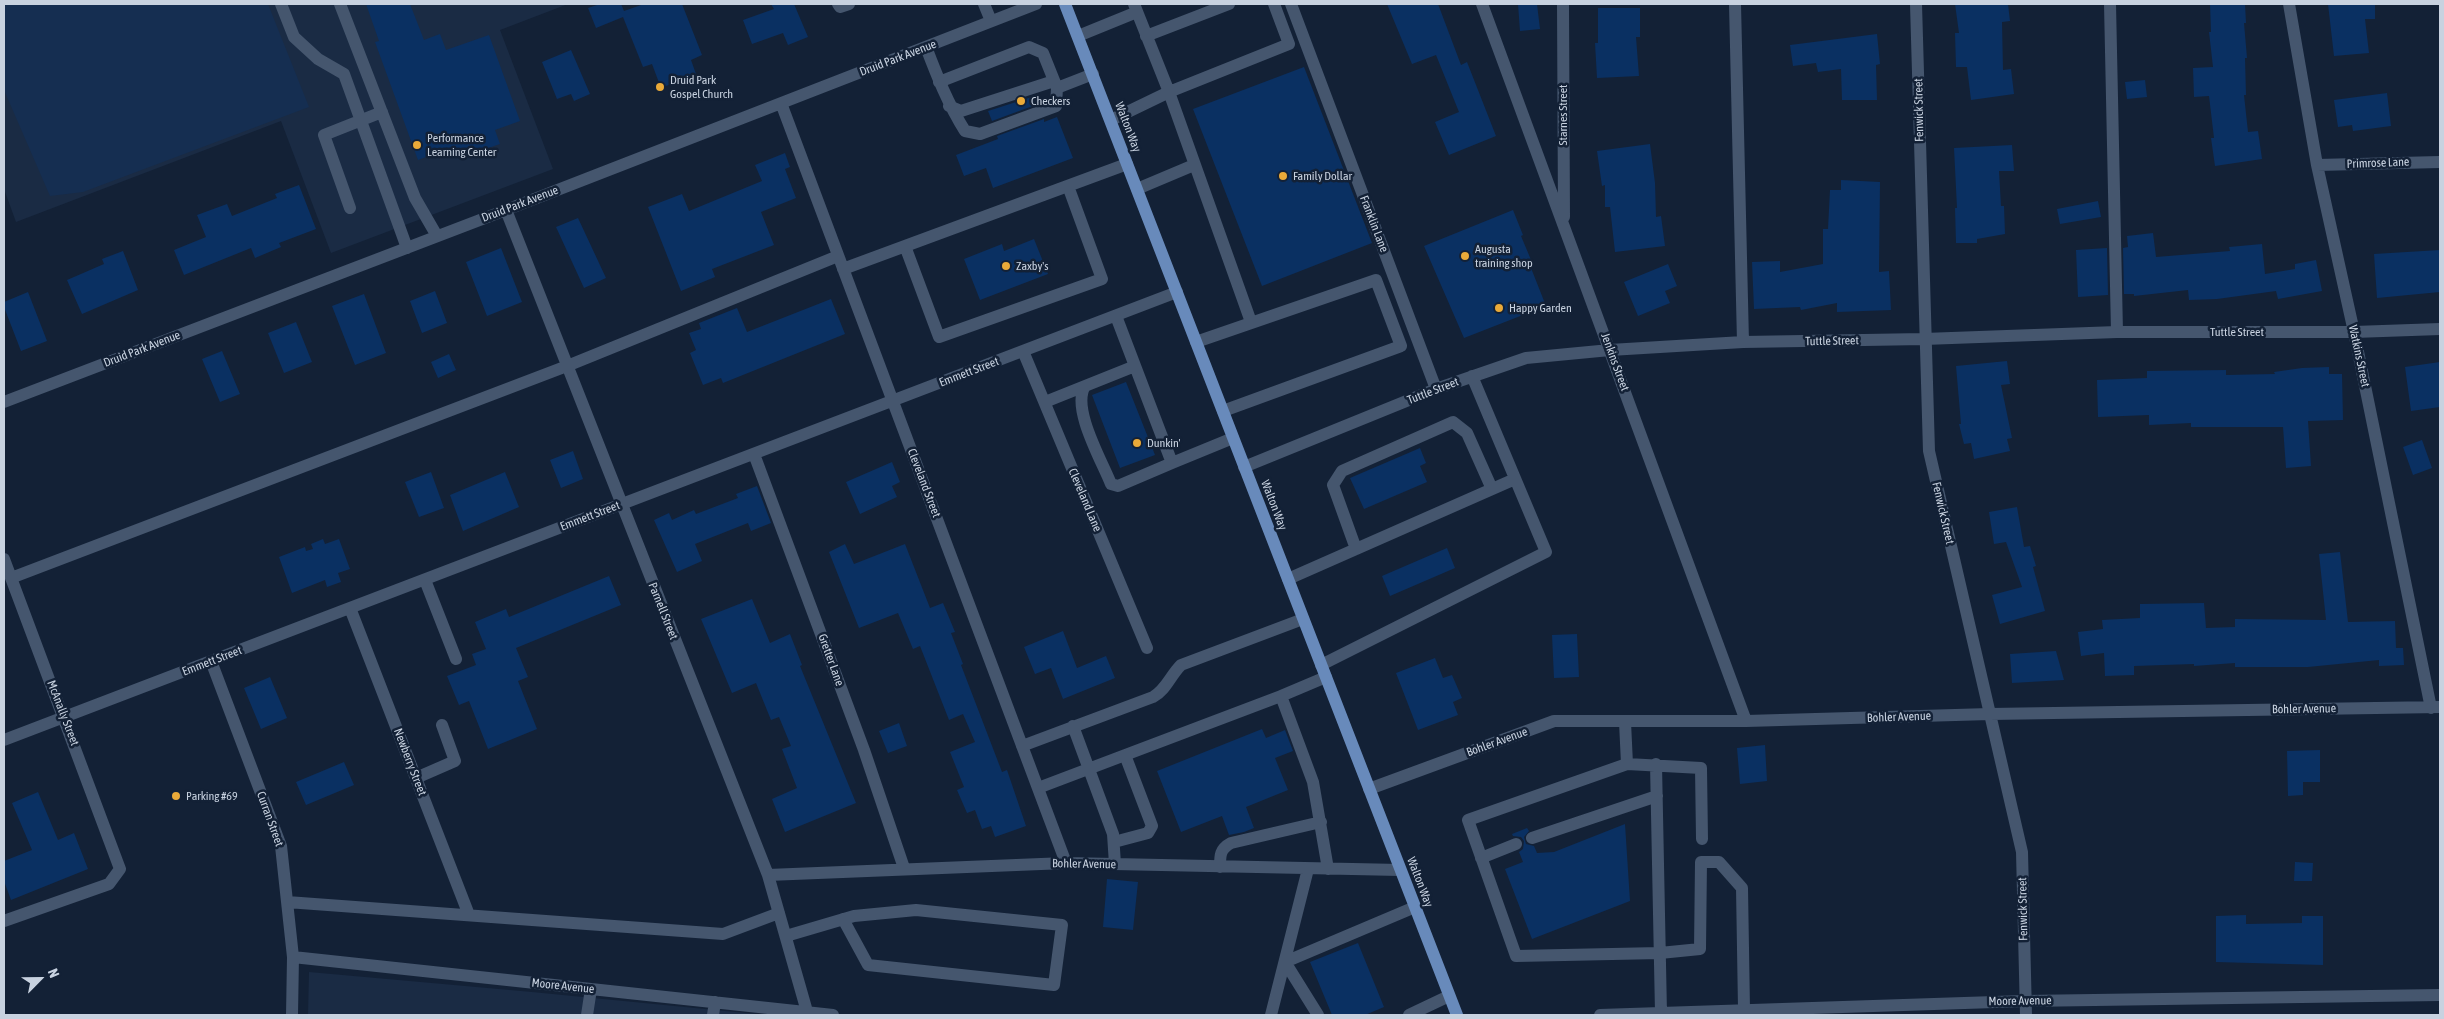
<!DOCTYPE html>
<style>
body{margin:0}
#map{position:relative;width:2444px;height:1019px;overflow:hidden;background:#132136;font-family:"Asap Condensed",sans-serif}
canvas{display:block}
.frame{position:absolute;inset:0;border:5px solid #c8d2e0;pointer-events:none}
.north{position:absolute;left:15px;top:954px;width:50px;height:50px;-webkit-text-stroke:4px #132136;paint-order:stroke;rotate:67deg;font-size:14px;font-weight:700;line-height:20px;text-align:center;color:#c8d2e0}
.north::after{content:'';display:block;margin:auto;width:18px;height:22px;background:#c8d2e0;clip-path:polygon(50% 0,100% 100%,50% 72%,0 100%)}
</style>
<div id="map">
<canvas width="2444" height="1019"></canvas>
<div class="frame"></div>
<div class="north">N</div>
</div>
<script>
const ctx = document.querySelector('canvas').getContext('2d');
ctx.lineJoin = 'round';
function paint(path, color) { ctx.fillStyle = color; ctx.fill(path, 'evenodd'); }
function trace(path, color, width, dash) { ctx.strokeStyle = color; ctx.lineWidth = width; ctx.lineCap = dash ? 'butt' : 'round'; ctx.setLineDash(dash || []); ctx.stroke(path); }
function label(font, color, halo, rows, align = 'center') {
  ctx.font = font + ' "Asap Condensed",sans-serif'; ctx.lineWidth = 5; ctx.setLineDash([]); ctx.textBaseline = 'middle'; ctx.strokeStyle = halo; ctx.fillStyle = color; for (const [text, x, y, turn = 0] of rows) {
    ctx.save(); ctx.translate(x, y); ctx.rotate((+turn || 0) * Math.PI / 180); ctx.textAlign = isNaN(turn) ? turn : align; if (halo) ctx.strokeText(text, 0, 0); ctx.fillText(text, 0, 0); ctx.restore();
  }
}
paint(new Path2D(`
 M4,4h564l-68,26 53,139 -222,84 -50,-132 -265,101 -12,-33z
 M309,972l223,20 234,23h-458z`), '#1a2b44');
paint(new Path2D(`
 M4,4h264l41,103 -226,85 -33,4 -46,-106z`), '#152e51');
paint(new Path2D(`
 M366,4h44l14,36 16,-6 6,16 43,-15 31,86 -25,9 5,14 -41,14 -4,-12 -37,14 -43,-118 4,-1z
 M600,4h21l3,7 20,-7h38l20,51 -11,5 5,14 -35,14 -9,-24 -9,3 -20,-50 -27,11 -8,-20z
 M771,4h23l14,33 -20,8 -5,-12 -31,11 -9,-24 31,-11z
 M1387,4h51l23,61 6,-3 29,74 -47,19 -14,-33 24,-10 -23,-57 -24,9z
 M1518,4h19l3,25 -20,2z
 M1955,4h53l2,17 -8,1 1,48 8,-1 3,25 -43,6 -4,-33h-11l-1,-34h4z
 M2210,4h35l1,19h-2l3,35h-2l1,37h-2l4,37 10,-1 4,28 -47,7 -4,-28h3l-5,-42 -15,1 -1,-29 20,-1 -4,-35h2z
 M2328,4h47v15h-10l4,34 -35,3z
 M1598,8h42v29h-4l3,39 -42,2 -2,-35h3z
 M1877,34l3,30 -4,1 1,35h-35l-1,-31 -23,3 -2,-9 -23,3 -3,-21z
 M571,50l19,44 -16,7 -3,-7 -14,5 -15,-37z
 M1304,67l68,176 -110,43 -69,-177z
 M2145,80l2,17 -20,2 -2,-17z
 M2387,93l4,33 -38,5 -1,-6 -14,2 -4,-27z
 M1035,96l3,8 -46,17 -4,-10z
 M1057,117l16,41 -80,30 -7,-20 -22,8 -8,-21 42,-16 -1,-3 47,-17v3z
 M1650,144l5,39 1,34 5,-1 4,30 -50,6 -5,-45h-5v-22l-3,1 -5,-35z
 M2012,145l2,26h-15l2,35h3l1,28 -28,5v4h-21l-1,-35h2l-3,-60z
 M785,153l5,14 -5,2 11,29 -35,14 13,33 -62,24 3,8 -34,14 -33,-84 34,-13 7,17 73,-30 -7,-16z
 M1841,180l39,2 -1,90 10,-1 2,39 -54,2v-9l-36,7 -1,-3 -46,2 -2,-47 28,-1v11l43,-8v-35h5l2,-39h11z
 M299,185l17,44 -37,14 2,4 -26,11 -4,-10 -67,27 -10,-25 32,-13 -9,-22 30,-11 5,12 45,-18 -2,-4z
 M2098,201l3,16 -41,7 -3,-15z
 M1513,210l10,25 -2,1 13,31 -3,1 15,38 -82,32 -40,-92z
 M578,218l28,60 -22,10 -28,-61z
 M2153,233l3,24 74,-6 -1,-4 33,-3 3,30 30,-5v-5l21,-4 6,31 -44,8 -2,-8 -59,8 -28,1 -1,-10 -54,6v-2h-10l-1,-46 5,-1 -1,-11z
 M1034,239l14,35 -68,26 -16,-41 38,-15 2,7z
 M501,248l21,54 -35,14 -21,-54z
 M2107,248l1,47 -30,2 -2,-47z
 M2440,250v42l-63,6 -3,-44z
 M123,251l15,39 -56,24 -15,-34 37,-16 -2,-5z
 M1668,264l9,22 -12,5 5,12 -32,13 -14,-34z
 M435,291l12,32 -25,10 -12,-32z
 M28,292l19,49 -26,10 -17,-44v-5z
 M364,294l22,59 -31,12 -23,-59z
 M831,299l14,35 -122,49 -2,-5 -18,7 -13,-32 6,-3 -7,-17 12,-4 -2,-6 38,-15 10,24z
 M296,322l16,40 -28,11 -16,-40z
 M222,351l18,43 -20,8 -18,-43z
 M449,354l7,16 -18,8 -7,-16z
 M2007,361l3,23 -9,1 11,53 -5,1 3,12 -36,8 -3,-16 -7,1 -5,-20h2l-5,-58z
 M2440,362v45l-29,4 -6,-44z
 M2329,367v7h13l1,46 -35,1 3,45 -25,2 -3,-41h-92v-4l-42,2v-10l-51,2 -1,-37 50,-2v-7l79,-1v5l49,-1 -1,-2 28,-4z
 M1126,382l29,73 -35,13 -28,-73z
 M2422,440l10,28 -19,7 -10,-28z
 M1420,448l6,15 -6,3 7,16 -63,27 -14,-31z
 M573,451l10,28 -22,9 -11,-28z
 M892,462l8,20 -8,4 5,11 -37,17 -14,-32z
 M431,472l13,36 -25,9 -14,-35z
 M505,472l14,35 -56,24 -13,-36z
 M757,486l14,37 -20,8 -3,-8 -53,21 7,17 -25,11 -23,-52 15,-7 3,7 22,-10 2,4 42,-16 -2,-4z
 M2017,507l7,40 6,-1 6,20 -3,1 12,44 -45,13 -8,-29 30,-8 -16,-45 -12,2 -5,-32z
 M323,539l2,5 14,-5 11,30 -12,4 3,9 -14,5 -2,-7 -33,13 -13,-36 26,-10 1,4 7,-2 -2,-5z
 M845,544l9,20 51,-20 25,64 13,-5 12,29 -4,1 12,31 -2,1 41,107 5,-2 19,56 -31,11 -4,-11 -9,3 -7,-19 -8,3 -10,-23 7,-3 -14,-35 25,-10 -12,-28 -14,6 -29,-74 -7,3 -15,-36 -39,15 -30,-76z
 M1447,548l8,20 -65,28 -8,-20z
 M2340,552l8,70 47,-1 1,27h7l1,17 -25,1v-6l-71,7h-73v-4l-41,3v-2l-60,2v9l-29,1 -1,-23 -23,3 -3,-24 25,-3 -1,-9 38,-2v-14l64,-1 2,25 29,-1v-8l91,1 -7,-66z
 M609,576l12,29 -105,43 12,29 -10,4 19,48 -49,20 -19,-48 -10,4 -12,-29 29,-11 -4,-11 14,-5 -11,-27 31,-13 3,8z
 M752,599l18,44 20,-9 12,31 -2,1 56,137 -71,29 -13,-33 25,-11 -15,-39 9,-3 -12,-29 -8,3 -15,-37 -24,10 -31,-74z
 M1063,631l14,37 29,-12 9,22 -52,21 -12,-31 -16,6 -11,-27z
 M1577,634l2,43 -25,1 -2,-43z
 M2056,651l8,29 -52,3 -2,-29z
 M1435,658l8,20 9,-3 10,23 -9,4 5,13 -40,15 -22,-57z
 M270,677l17,41 -26,11 -17,-41z
 M899,723l8,23 -19,7 -9,-22z
 M1262,729l4,9 19,-8 8,21 -18,7 13,32 -42,17 8,21 -10,4 -15,3 -7,-19 -41,16 -24,-61z
 M1765,745l2,36 -27,3 -3,-36z
 M2320,750v32h-17v13l-15,1 -1,-45z
 M344,762l10,23 -48,20 -10,-23z
 M38,792l20,48 16,-7 14,36 -77,31 -7,-19v-20l28,-11 -20,-47z
 M1625,824l5,77 -98,38 -27,-70 18,-7 -4,-10 4,-3 1,-8 -3,-4 -8,-1 -1,-2 15,-6 2,3 -5,6 2,7 8,2 3,7 17,-1z
 M2295,862l18,1 -1,18h-18z
 M1107,879l31,3 -5,48 -30,-3z
 M2246,915v9l56,-1v-7h21v49l-107,-3v-46z
 M1358,943l26,64 -19,8h-33l-22,-53z`), '#0a3062');
trace(new Path2D(`
 M281,4l13,33 24,22 26,15 63,174
 M340,4l75,194 22,38
 M838,4l2,3 9,-3
 M984,4l7,17
 M1134,4l35,88 82,230
 M1291,4l145,385
 M1482,4l264,717
 M1563,4l1,213
 M1735,4l8,338
 M1916,4l13,447 93,401 4,163
 M2110,4l7,328
 M2289,4l28,161 37,167 77,376
 M1078,36l59,-24
 M1146,36l83,-32
 M926,47c11,29 22,57 39,84l15,3 76,-28 1,-18 -14,-35 -14,-6 -90,35
 M1057,88l36,-14
 M781,103l285,760
 M949,106l12,5 93,-30
 M1111,120l58,-28 120,-48 -15,-40
 M2317,165l123,-3
 M1137,189l57,-24
 M350,208l-26,-73 58,-23
 M506,210l262,665 40,140
 M905,246l34,91 163,-58 -34,-93
 M843,269l284,-105
 M1116,316l56,147 61,-25
 M1196,342l180,-62 25,66 -178,65
 M1023,351l124,297
 M1085,386c-14,22 17,75 26,98l7,2 54,-23
 M4,402l502,-192 530,-206
 M1045,402l90,-36
 M754,454l110,296 40,118
 M1244,467l192,-78 90,-31 84,-8 133,-8 181,-3 193,-7h237l86,-3
 M1356,549l-23,-64 9,-14 111,-49 14,11 25,56
 M4,559l116,310 -11,15 -105,37
 M11,578l556,-212 271,-110
 M1288,579l227,-100
 M425,580l31,79
 M350,608l119,307
 M211,661l70,185 12,111 -1,58
 M1321,665l225,-113 -74,-176
 M1326,677l-45,19 32,86 15,87
 M1625,722l2,42
 M1073,726l40,108 2,30
 M4,740l1173,-448
 M1022,746l131,-49c13,-7 17,-21 28,-32l122,-46
 M1656,764l5,249
 M416,778l39,-17 -13,-36
 M1038,788l243,-92
 M1369,789l185,-68h192l244,-7 450,-7
 M1532,838l125,-42
 M1702,839l-1,-71 -74,-4 -159,56 48,136 144,-3 40,-4 1,-87h18l23,26 2,121
 M1114,842l34,-9 4,-7 -27,-71
 M1481,858l35,-14
 M1220,867c0,-12 0,-18 11,-24l90,-21
 M768,875l298,-12 334,7
 M287,902l436,32 56,-21
 M786,936l68,-20 62,-6 146,15 -8,60 -186,-20 -25,-46
 M293,957l540,58
 M1285,962l130,-55
 M1285,962l33,53
 M587,1015l4,-26
 M713,1015l2,-13
 M1271,1015l37,-146
 M1409,1015l40,-19
 M1600,1015l425,-14 415,-6`), '#45566e', 12);
trace(new Path2D(`
 M1065,4l392,1011`), '#688abb', 12);
for (const [x, y, r, color] of [
 [660,87,5,"#eaaa39"],
 [1021,101,5,"#eaaa39"],
 [417,145,5,"#eaaa39"],
 [1283,176,5,"#eaaa39"],
 [1465,256,5,"#eaaa39"],
 [1006,266,5,"#eaaa39"],
 [1499,308,5,"#eaaa39"],
 [1137,443,5,"#eaaa39"],
 [176,796,5,"#eaaa39"]
]) { const dot = new Path2D(); dot.arc(x, y, r, 0, 2 * Math.PI); ctx.fillStyle = color; ctx.fill(dot); trace(dot, '#132136', 2); }
label('12px', '#c8d2e0', '#132136', [
 ["Druid Park Avenue",898,58,-21],
 ["Fenwick Street",1919,110,-91],
 ["Starnes Street",1563,115,-90],
 ["Walton Way",1128,127,69],
 ["Primrose Lane",2378,163,-2],
 ["Druid Park Avenue",520,204,-21],
 ["Franklin Lane",1374,224,69],
 ["Tuttle Street",2237,332],
 ["Tuttle Street",1832,341,-1],
 ["Druid Park Avenue",142,349,-21],
 ["Watkins Street",2359,356,78],
 ["Jenkins Street",1615,362,70],
 ["Emmett Street",969,372,-21],
 ["Tuttle Street",1433,391,-21],
 ["Cleveland Street",924,483,69],
 ["Cleveland Lane",1085,500,67],
 ["Walton Way",1274,505,69],
 ["Fenwick Street",1943,513,77],
 ["Emmett Street",590,516,-21],
 ["Parnell Street",663,611,68],
 ["Gretter Lane",831,660,70],
 ["Emmett Street",212,661,-21],
 ["Bohler Avenue",2304,709,-1],
 ["McAnally Street",63,713,69],
 ["Bohler Avenue",1899,717,-2],
 ["Bohler Avenue",1497,742,-20],
 ["Newberry Street",410,762,69],
 ["Curran Street",270,819,70],
 ["Bohler Avenue",1084,864,1],
 ["Walton Way",1420,882,69],
 ["Fenwick Street",2023,909,-91],
 ["Moore Avenue",563,986,6],
 ["Moore Avenue",2020,1001,-1]
]);
label('12px', '#c8d2e0', '#132136', [
 ["Druid Park",670,80],
 ["Gospel Church",670,94],
 ["Checkers",1031,101],
 ["Performance",427,138],
 ["Learning Center",427,152],
 ["Family Dollar",1293,176],
 ["Augusta",1475,249],
 ["training shop",1475,263],
 ["Zaxby's",1016,266],
 ["Happy Garden",1509,308],
 ["Dunkin'",1147,443],
 ["Parking #69",186,796]
], 'left');
</script>
